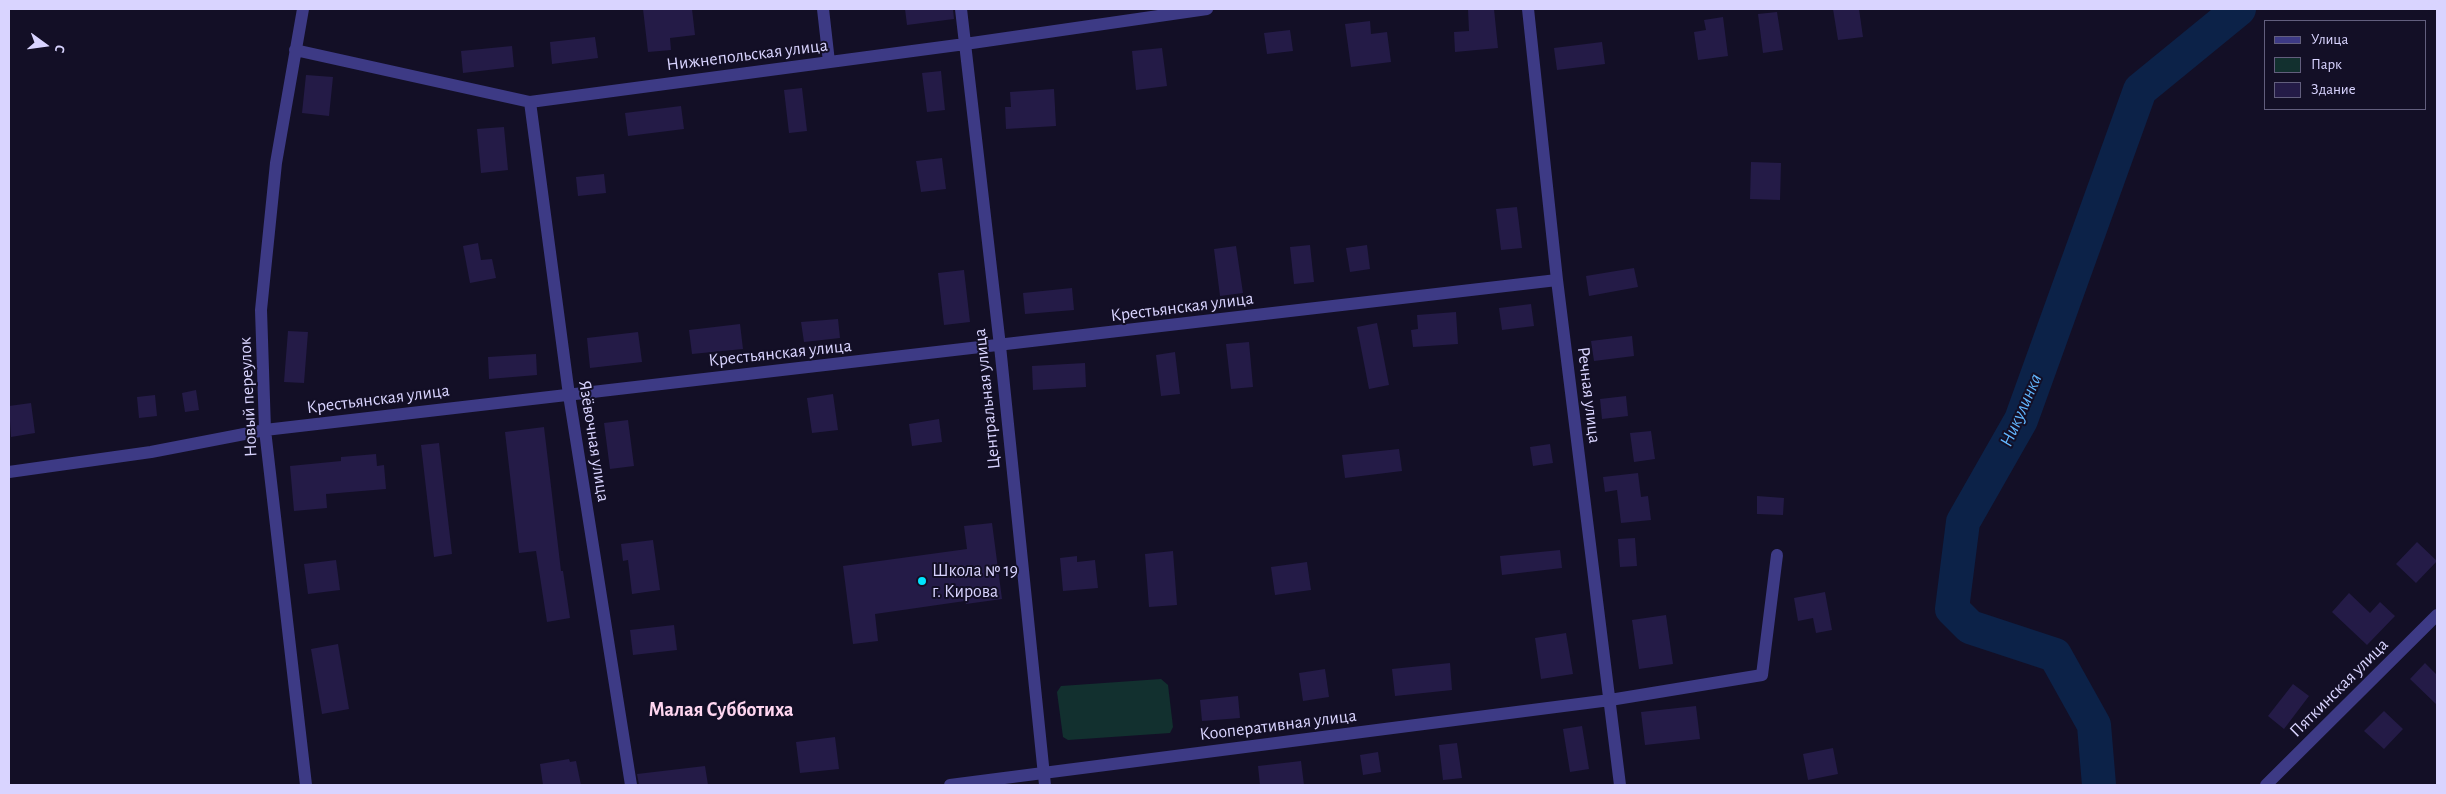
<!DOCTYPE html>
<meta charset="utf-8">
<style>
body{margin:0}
#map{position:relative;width:2446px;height:794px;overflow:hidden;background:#130f26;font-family:"Alegreya Sans",sans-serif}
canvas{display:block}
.frame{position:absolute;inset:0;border:10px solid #d9d4ff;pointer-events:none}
.legend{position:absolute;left:2264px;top:20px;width:162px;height:90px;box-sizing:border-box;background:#130f26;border:1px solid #625e7d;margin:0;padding:6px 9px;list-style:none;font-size:15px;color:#d9d4ff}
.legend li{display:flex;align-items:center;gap:10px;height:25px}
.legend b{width:25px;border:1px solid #625e7d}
.north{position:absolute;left:20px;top:20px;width:50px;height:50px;-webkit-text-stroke:4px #130f26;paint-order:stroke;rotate:104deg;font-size:14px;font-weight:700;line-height:20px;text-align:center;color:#d9d4ff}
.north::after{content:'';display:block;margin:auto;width:18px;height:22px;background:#d9d4ff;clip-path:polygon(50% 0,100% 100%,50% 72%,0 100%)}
</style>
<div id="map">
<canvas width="2446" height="794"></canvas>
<div class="frame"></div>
<ul class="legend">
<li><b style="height:6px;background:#3d3a85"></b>Улица</li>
<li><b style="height:14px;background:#12302f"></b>Парк</li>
<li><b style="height:14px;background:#241b47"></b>Здание</li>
</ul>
<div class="north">С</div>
</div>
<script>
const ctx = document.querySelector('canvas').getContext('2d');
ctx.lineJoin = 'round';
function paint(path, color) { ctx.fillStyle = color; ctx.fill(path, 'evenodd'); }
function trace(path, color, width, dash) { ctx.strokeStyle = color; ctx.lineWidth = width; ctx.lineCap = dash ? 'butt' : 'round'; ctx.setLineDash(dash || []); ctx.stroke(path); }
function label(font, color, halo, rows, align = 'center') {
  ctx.font = font + ' "Alegreya Sans",sans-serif'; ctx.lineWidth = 4; ctx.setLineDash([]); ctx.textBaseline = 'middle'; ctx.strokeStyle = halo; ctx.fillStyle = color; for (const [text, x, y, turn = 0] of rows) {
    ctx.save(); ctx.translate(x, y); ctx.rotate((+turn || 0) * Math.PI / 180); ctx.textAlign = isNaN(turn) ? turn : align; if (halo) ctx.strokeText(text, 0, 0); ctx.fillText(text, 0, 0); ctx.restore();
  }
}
paint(new Path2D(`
 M1161,679l7,6 5,42 -3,6 -102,7 -5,-3 -6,-45 4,-6z`), '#12302f');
trace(new Path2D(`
 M2099,785l-5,-60 -39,-70 -85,-28 -18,-18 11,-87 58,-102 119,-330 99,-81`), '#0c2248', 34);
paint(new Path2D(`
 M643,9h49l3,26 -25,3 1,12 -23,2z
 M905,9h48l1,10 -47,6z
 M1468,9h26l4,39 -43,4 -1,-20 15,-1z
 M1833,9h26l4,28 -25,3z
 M1777,12l6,38 -20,3 -5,-39z
 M1723,17l5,39 -30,4 -4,-28 12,-2 -2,-10z
 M1370,21l1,13 16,-2 4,30 -40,5 -6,-43z
 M1290,30l3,21 -26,3 -3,-21z
 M595,37l3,21 -46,6 -2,-22z
 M1602,42l3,22 -48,6 -3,-22z
 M512,46l2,21 -51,6 -2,-22z
 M1162,48l5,38 -31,4 -4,-39z
 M941,71l4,39 -18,2 -5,-39z
 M306,75l27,2 -4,39 -27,-3z
 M802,88l5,43 -18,2 -5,-43z
 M1054,89l2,37 -50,3 -1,-22h6l-1,-15z
 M681,106l3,23 -56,7 -3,-23z
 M504,127l4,43 -27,3 -4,-44z
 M942,158l4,31 -25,3 -5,-31z
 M1751,162l30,1 -1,37 -30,-1z
 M604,174l2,19 -28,3 -2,-19z
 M1517,207l5,41 -21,2 -5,-41z
 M478,243l3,17 11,-1 4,19 -26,5 -7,-37z
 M1310,245l4,37 -20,2 -4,-37z
 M1367,245l3,24 -20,3 -4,-24z
 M1236,246l7,47 -23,3 -6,-47z
 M1634,268l4,19 -49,9 -3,-20z
 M964,270l6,52 -26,3 -6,-52z
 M1072,288l2,22 -49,4 -2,-21z
 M1531,304l3,22 -32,4 -3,-22z
 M1456,312l2,32 -45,3 -2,-17 7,-1 -1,-14z
 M838,319l2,19 -36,4 -3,-20z
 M1377,323l12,62 -20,4 -12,-62z
 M740,324l3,25 -51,5 -3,-24z
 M288,331l20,1 -4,51 -20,-1z
 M638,332l4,30 -52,6 -3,-30z
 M1632,336l2,20 -40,5 -3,-20z
 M1249,342l4,45 -22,2 -5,-45z
 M1175,352l5,42 -19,2 -5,-41z
 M536,354l1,21 -48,4 -1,-22z
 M1085,363l1,24 -53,3 -1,-24z
 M196,390l3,20 -14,2 -3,-19z
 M833,394l5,36 -26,3 -5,-35z
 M155,395l2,21 -18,2 -2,-21z
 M1626,396l2,20 -26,3 -2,-20z
 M31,403l4,30 -24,4 -2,-31z
 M939,419l3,23 -30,4 -3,-22z
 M628,420l6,46 -24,3 -6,-46z
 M544,427l17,144h2l7,47 -23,4 -11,-71 -17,2 -14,-121z
 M1651,431l4,28 -21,3 -4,-29z
 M439,443l13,111 -18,3 -13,-112z
 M1550,444l3,19 -20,3 -3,-19z
 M1399,449l3,22 -57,7 -3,-23z
 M376,454l1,12 7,-1 2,24 -60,5 1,14 -33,3 -4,-45 51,-5v-4z
 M1638,473l3,24 7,-1 3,24 -30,3 -4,-33 -12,2 -2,-15z
 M1757,496l27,2 -1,17 -26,-1z
 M992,523l10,76 -36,5 -1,-3 -90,13 3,27 -25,3 -10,-78 124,-17 -3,-23z
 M1635,538l2,28 -17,1 -2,-28z
 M653,540l7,50 -28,4 -4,-34 -5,1 -2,-17z
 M2417,542l20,19 -21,22 -20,-19z
 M1560,550l2,18 -60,7 -2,-19z
 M1173,551l4,54 -28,2 -4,-53z
 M1077,556v6l18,-2 3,28 -35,3 -3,-33z
 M336,560l4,30 -32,4 -4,-30z
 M1307,562l4,28 -36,5 -4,-28z
 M1825,592l7,38 -16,3 -3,-15 -15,3 -4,-23z
 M2349,593l21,20 10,-11 15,14 -28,29 -35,-33z
 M1666,615l7,49 -34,5 -7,-49z
 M674,625l3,25 -44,5 -3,-25z
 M1566,633l7,41 -32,5 -6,-41z
 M338,644l11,65 -27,5 -11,-65z
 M1450,663l2,27 -57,6 -3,-27z
 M2425,663l12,12v30l-27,-26z
 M1325,669l4,28 -26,4 -4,-28z
 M2293,684l16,12 -25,33 -16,-13z
 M1238,696l2,22 -38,3 -2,-21z
 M1696,706l4,33 -55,6 -4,-33z
 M2384,711l19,18 -19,20 -20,-18z
 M1582,726l7,43 -19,3 -7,-43z
 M835,737l4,32 -39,4 -4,-31z
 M1457,743l5,35 -19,2 -4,-35z
 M1833,748l5,26 -30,6 -5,-26z
 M1378,752l3,20 -18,3 -3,-20z
 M569,759l1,3 6,-1 5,24h-38l-3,-21z
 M1301,761l3,24h-44l-2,-19z
 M705,766l3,19h-69l-2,-11z`), '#241b47');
trace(new Path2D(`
 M303,9l-27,154 -15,147 4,120 41,355
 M823,9l6,53
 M961,9l39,337 45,439
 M1528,9l29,271 63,505
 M295,50l235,52 435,-58 242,-35
 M530,102l39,293 62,390
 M9,472l142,-20 114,-22 1292,-150
 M950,785l660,-85 152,-25 15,-120`), '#3d3a85', 12);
trace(new Path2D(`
 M2266,785l171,-170`), '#3d3a85', 12);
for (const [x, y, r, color] of [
 [922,581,5,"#00e5ff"]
]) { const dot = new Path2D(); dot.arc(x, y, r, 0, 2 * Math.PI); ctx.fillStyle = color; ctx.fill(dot); trace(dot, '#130f26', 2); }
label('18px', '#d9d4ff', '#130f26', [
 ["Нижнепольская улица",747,55,-7],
 ["Крестьянская улица",1182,307,-7],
 ["Крестьянская улица",780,353,-6],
 ["Речная улица",1589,395,83],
 ["Новый переулок",248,397,-93],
 ["Крестьянская улица",378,399,-7],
 ["Центральная улица",987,399,-96],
 ["Язёвочная улица",594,441,81],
 ["Пяткинская улица",2339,688,-45],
 ["Кооперативная улица",1278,725,-7]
]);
label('18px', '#d9d4ff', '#130f26', [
 ["Школа № 19",932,571],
 ["г. Кирова",932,592]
], 'left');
label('italic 19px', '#62b6ff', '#130f26', [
 ["Никулинка",2021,410,-66]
]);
label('bold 20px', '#ffd6f0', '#130f26', [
 ["Малая Субботиха",721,710]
]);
</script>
